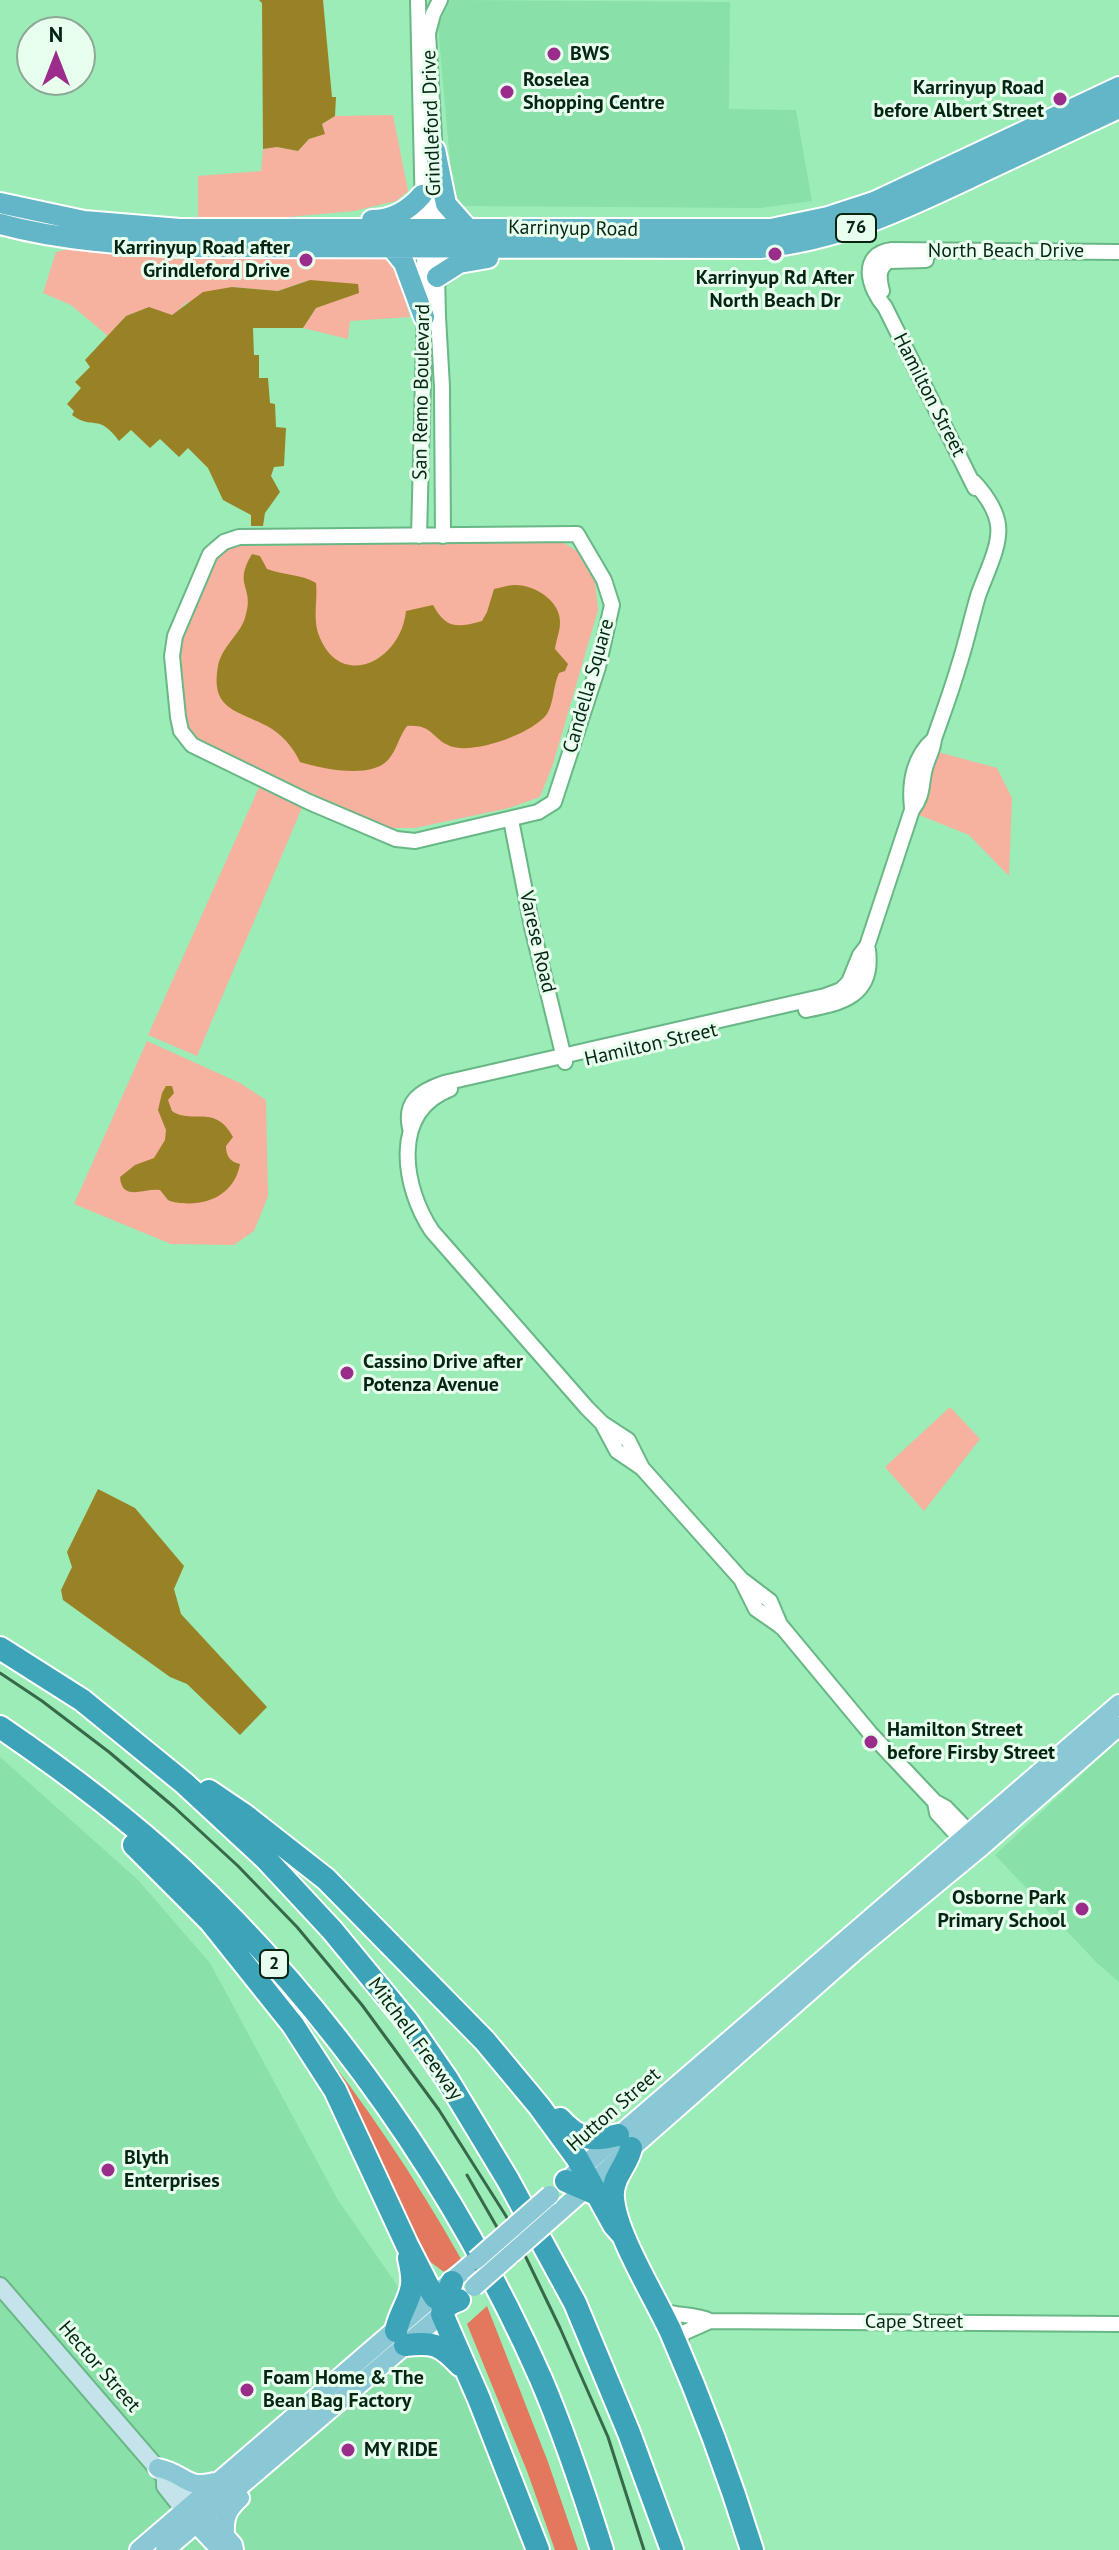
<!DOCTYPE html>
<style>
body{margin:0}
#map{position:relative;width:1119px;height:2550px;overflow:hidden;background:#9cecb7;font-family:"PT Sans",sans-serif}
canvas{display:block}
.north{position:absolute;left:16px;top:16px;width:80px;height:80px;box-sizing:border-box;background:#e8ffee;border:2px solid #8ca896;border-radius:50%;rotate:0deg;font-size:22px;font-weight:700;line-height:32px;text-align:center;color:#032511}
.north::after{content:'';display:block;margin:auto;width:28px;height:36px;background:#9b2c8b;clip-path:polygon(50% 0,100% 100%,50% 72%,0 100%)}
</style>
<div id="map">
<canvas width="1119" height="2550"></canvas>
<div class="north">N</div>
</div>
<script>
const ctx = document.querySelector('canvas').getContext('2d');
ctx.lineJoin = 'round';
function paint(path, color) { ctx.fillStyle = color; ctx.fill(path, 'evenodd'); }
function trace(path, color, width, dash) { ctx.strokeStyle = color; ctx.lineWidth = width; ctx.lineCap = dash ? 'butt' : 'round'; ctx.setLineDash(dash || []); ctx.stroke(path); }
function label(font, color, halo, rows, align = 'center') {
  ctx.font = font + ' "PT Sans",sans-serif'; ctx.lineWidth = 6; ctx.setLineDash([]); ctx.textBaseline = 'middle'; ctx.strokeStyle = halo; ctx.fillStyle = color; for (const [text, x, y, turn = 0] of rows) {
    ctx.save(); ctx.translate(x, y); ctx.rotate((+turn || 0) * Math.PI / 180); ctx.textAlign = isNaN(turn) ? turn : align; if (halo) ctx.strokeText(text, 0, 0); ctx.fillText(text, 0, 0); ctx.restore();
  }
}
paint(new Path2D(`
 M450,0l280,2 -1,107 67,1 16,91 -52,7 -297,-2 -10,-11 -15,-169z
 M1119,1740v242l-23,-20 -101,-107z
 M0,1757l137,122 73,84 128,237 113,163 80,187h-531z`), '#89e0a8');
paint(new Path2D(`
 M393,115l15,76 -12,10 -42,10 -87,8 -69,1v-44l63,-5 2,-22 14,-2 21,4 11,-12 15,-5 -2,-10 13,-8z
 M69,249l109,10 206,-1 13,13 13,46 -60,4 -2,18 -45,-11 13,-20 -6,-28 -32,11 -46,-4 -46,16 -14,13 -23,-8 -23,8 -18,20 -37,-31 -28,-12 13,-41z
 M402,539h155l20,12 18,31 3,28 -45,154 -13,33 -31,11 -94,20h-26l-98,-40 -95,-47 -9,-10 -9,-66 1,-23 34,-84 12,-12 106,-1z
 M938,752l59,16 15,30 -3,78 -40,-41 -50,-20z
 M261,783l43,20 -107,253 -49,-21z
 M147,1041l93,42 26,17 2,96 -14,35 -20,14 -63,-1 -97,-40z
 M950,1407l30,32 -56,72 -39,-44z`), '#f7b19f');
paint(new Path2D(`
 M307,2030c58,73 108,147 154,229l-17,13 -15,-11 -79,-160z
 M487,2306l61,156 30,88h-23l-28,-79 -60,-147z`), '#e4785f');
paint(new Path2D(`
 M259,0h64l9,97h4l-1,19 -13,8 3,10 -16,5 -11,12 -21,-4 -14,2 -1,-146z
 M310,280l48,4 1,9 -43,15 -13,20h-50l1,27h5v23h9l2,25 5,1 1,23 10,1 -2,38 -10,1 -3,9 9,16 -15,21 -2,13h-12v-11l-28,-15 -15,-32 -20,-20 -9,9 -19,-18 -10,9 -19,-18 -12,11c-21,-29 -26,-10 -47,-26l2,-4 -7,-7 14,-16 -6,-6 15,-15 -5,-7 41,-44 23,-9 23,8 31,-23 29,-5 46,4z
 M252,554l8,2 7,13c16,6 34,5 49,14 2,18 -4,37 4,55 22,52 81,23 86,-27l27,-6c13,24 24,23 49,16l5,-9 7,-23c6,-1 14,-4 20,-4 20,-1 47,16 46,38 0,9 -4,17 -5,26l13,15 -3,7 -6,2c-6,13 -5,30 -12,41 -15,20 -74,41 -97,32 -18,-7 -17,-22 -43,-20 -8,10 -10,24 -19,34 -17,19 -66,9 -88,2 -7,-15 -18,-28 -33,-36 -30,-16 -57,-16 -49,-60 4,-20 21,-30 27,-48 11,-32 -13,-31 7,-64z
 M166,1086h6l2,7 -6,7 4,11c20,14 43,-8 61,26l-7,9c0,10 4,16 14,18 -5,29 -31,42 -59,39 -3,0 -10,-1 -13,-3 -3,-3 -5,-7 -8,-10 -17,-2 -38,12 -40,-13l15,-12 19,-7 11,-18 1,-10 -8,-20 4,-17z
 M98,1489l37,19 49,58 -10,23 7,25 86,93 -27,28 -53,-51 -17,-7 -107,-77 -2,-10 11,-23 -5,-15z`), '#998225');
const tertiary = new Path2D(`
 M418,0l7,301 -6,235
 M435,156l-7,-123 5,-19 7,-14
 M435,181l3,136 4,70 1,149
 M882,291c-3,-12 -5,-23 7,-30l37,-1
 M975,488l-90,-181c-16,-18 -27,-53 7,-57l227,2
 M577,534l27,46 8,25 -14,62 -44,135 -16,10 -123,29 -19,-2 -87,-37 -117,-57 -11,-14 -3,-14 -6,-61 3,-20 35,-82 14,-12 15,-5c113,-2 225,-1 338,-3z
 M912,808c-3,-26 2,-52 22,-69
 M511,820l21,107 33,135
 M806,1010c36,-7 68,-14 62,-60
 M450,1089c-60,23 -47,99 -18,142l155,177 15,15 26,17 14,28
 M410,1128c-6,-27 11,-37 34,-45l381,-87 16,-6 8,-8 11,-27 7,-9 45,-136c13,-17 8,-27 14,-45 3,-10 7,-15 8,-26 8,-23 17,-47 24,-71 8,-24 13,-48 20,-72 7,-21 23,-50 20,-71 -2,-16 -14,-32 -24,-43
 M602,1423l15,28 25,17 99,111 29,22 11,26
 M741,1579l15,30 26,18 88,106 65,69 11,6 29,30
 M935,1802l2,11 30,33
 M660,2310c17,7 34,3 50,11
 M678,2348l5,-15 27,-12 409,3`);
const secondary = new Path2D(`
 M0,2286l156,181 9,10v9l19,24
 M165,2477l9,3 19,22`);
const primary = new Path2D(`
 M573,2175l546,-471
 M559,2212l302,-266 121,-100 137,-120
 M158,2468c27,5 27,22 57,14
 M190,2517l31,33
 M217,2527l16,18 1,5
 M225,2535c-1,-18 2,-25 15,-37
 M139,2550l337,-290
 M165,2550l285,-243`);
const trunk = new Path2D(`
 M435,150l11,54 22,25
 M0,203l84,18 96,8h591l57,-12 46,-15 245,-115
 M372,220c20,0 37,-10 50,-25
 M0,224c62,17 125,20 189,23l571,1c80,-8 142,-38 214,-72 48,-23 97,-45 145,-68
 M391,247l13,16 20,54
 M437,277l22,-14 29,-5`);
const motorway = new Path2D(`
 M0,1648l82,52 102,83 82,76 66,71 75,91 40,58 61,101 67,123 54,130 43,117
 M0,1727c63,43 125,89 181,141 152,142 276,321 360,511 24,56 43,114 61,171
 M209,1791l34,23 83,65 159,162 54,65 38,52 37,67 8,9
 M134,1845l76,76 83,104 42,65 72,155 21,41 7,11 9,6 5,1 10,-4
 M560,2119c18,20 32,23 58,16
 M631,2148c-4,18 -20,30 -18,50 2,35 42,99 58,134 31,71 58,144 81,218
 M566,2181l30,13
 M452,2282l-8,21 -2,11 37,85 59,151
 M396,2331c3,-17 14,-30 16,-46 1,-9 -1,-18 -3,-27
 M405,2345c29,-3 35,-1 55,20`);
trace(tertiary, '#68b785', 18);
trace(secondary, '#68b785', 20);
trace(primary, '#fff', 22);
trace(trunk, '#fff', 24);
trace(motorway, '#fff', 26);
trace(tertiary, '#fff', 14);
trace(secondary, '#c4e3ea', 16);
trace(primary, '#8ac8d5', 18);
trace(trunk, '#63b6c7', 20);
trace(motorway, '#3ca3b9', 22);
trace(new Path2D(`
 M0,1673l42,28 67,51 65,55 64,59 59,61 65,78 77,105 67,106 54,112 48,109 36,113
 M467,2175l50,87`), '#366849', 3);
const primaryBridge = new Path2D(`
 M476,2260l74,-65
 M474,2287l85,-75`);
trace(primaryBridge, '#fff', 22, []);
trace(primaryBridge, '#8ac8d5', 18);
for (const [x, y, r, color] of [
 [554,54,8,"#9b2c8b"],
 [507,92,8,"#9b2c8b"],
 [1060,99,8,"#9b2c8b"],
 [775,254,8,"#9b2c8b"],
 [306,260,8,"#9b2c8b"],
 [347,1373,8,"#9b2c8b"],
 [871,1742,8,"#9b2c8b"],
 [1082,1909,8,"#9b2c8b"],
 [108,2170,8,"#9b2c8b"],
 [247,2390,8,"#9b2c8b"],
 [348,2450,8,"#9b2c8b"]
]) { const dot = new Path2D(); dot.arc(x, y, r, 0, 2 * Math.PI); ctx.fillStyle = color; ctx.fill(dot); trace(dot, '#e8ffee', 3); }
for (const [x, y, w] of [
 [856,228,40],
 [274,1964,28]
]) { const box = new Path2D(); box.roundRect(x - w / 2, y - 14, w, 28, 6); ctx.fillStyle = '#e8ffee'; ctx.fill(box); trace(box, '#032511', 2); }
label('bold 18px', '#032511', null, [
 ["76",856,228],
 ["2",274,1964]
]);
label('bold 20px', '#032511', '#e8ffee', [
 ["BWS",570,54],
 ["Roselea",523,80],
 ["Shopping Centre",523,103],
 ["Karrinyup Road",1044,88,"right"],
 ["before Albert Street",1044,111,"right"],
 ["Karrinyup Road after",290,248,"right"],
 ["Grindleford Drive",290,271,"right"],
 ["Karrinyup Rd After",775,278,"center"],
 ["North Beach Dr",775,301,"center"],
 ["Cassino Drive after",363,1362],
 ["Potenza Avenue",363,1385],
 ["Hamilton Street",887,1730],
 ["before Firsby Street",887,1753],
 ["Osborne Park",1066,1898,"right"],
 ["Primary School",1066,1921,"right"],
 ["Blyth",124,2158],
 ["Enterprises",124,2181],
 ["Foam Home & The",263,2378],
 ["Bean Bag Factory",263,2401],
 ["MY RIDE",364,2450]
], 'left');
label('20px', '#032511', '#e8ffee', [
 ["Grindleford Drive",432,123,-92],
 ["Karrinyup Road",573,229,1],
 ["North Beach Drive",1006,251],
 ["San Remo Boulevard",422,392,-89],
 ["Hamilton Street",929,395,63],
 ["Candella Square",589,686,-74],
 ["Varese Road",537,942,77],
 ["Hamilton Street",651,1045,-13],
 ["Mitchell Freeway",415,2039,54],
 ["Hutton Street",614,2110,-41],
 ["Cape Street",914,2322],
 ["Hector Street",99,2367,49]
]);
</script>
